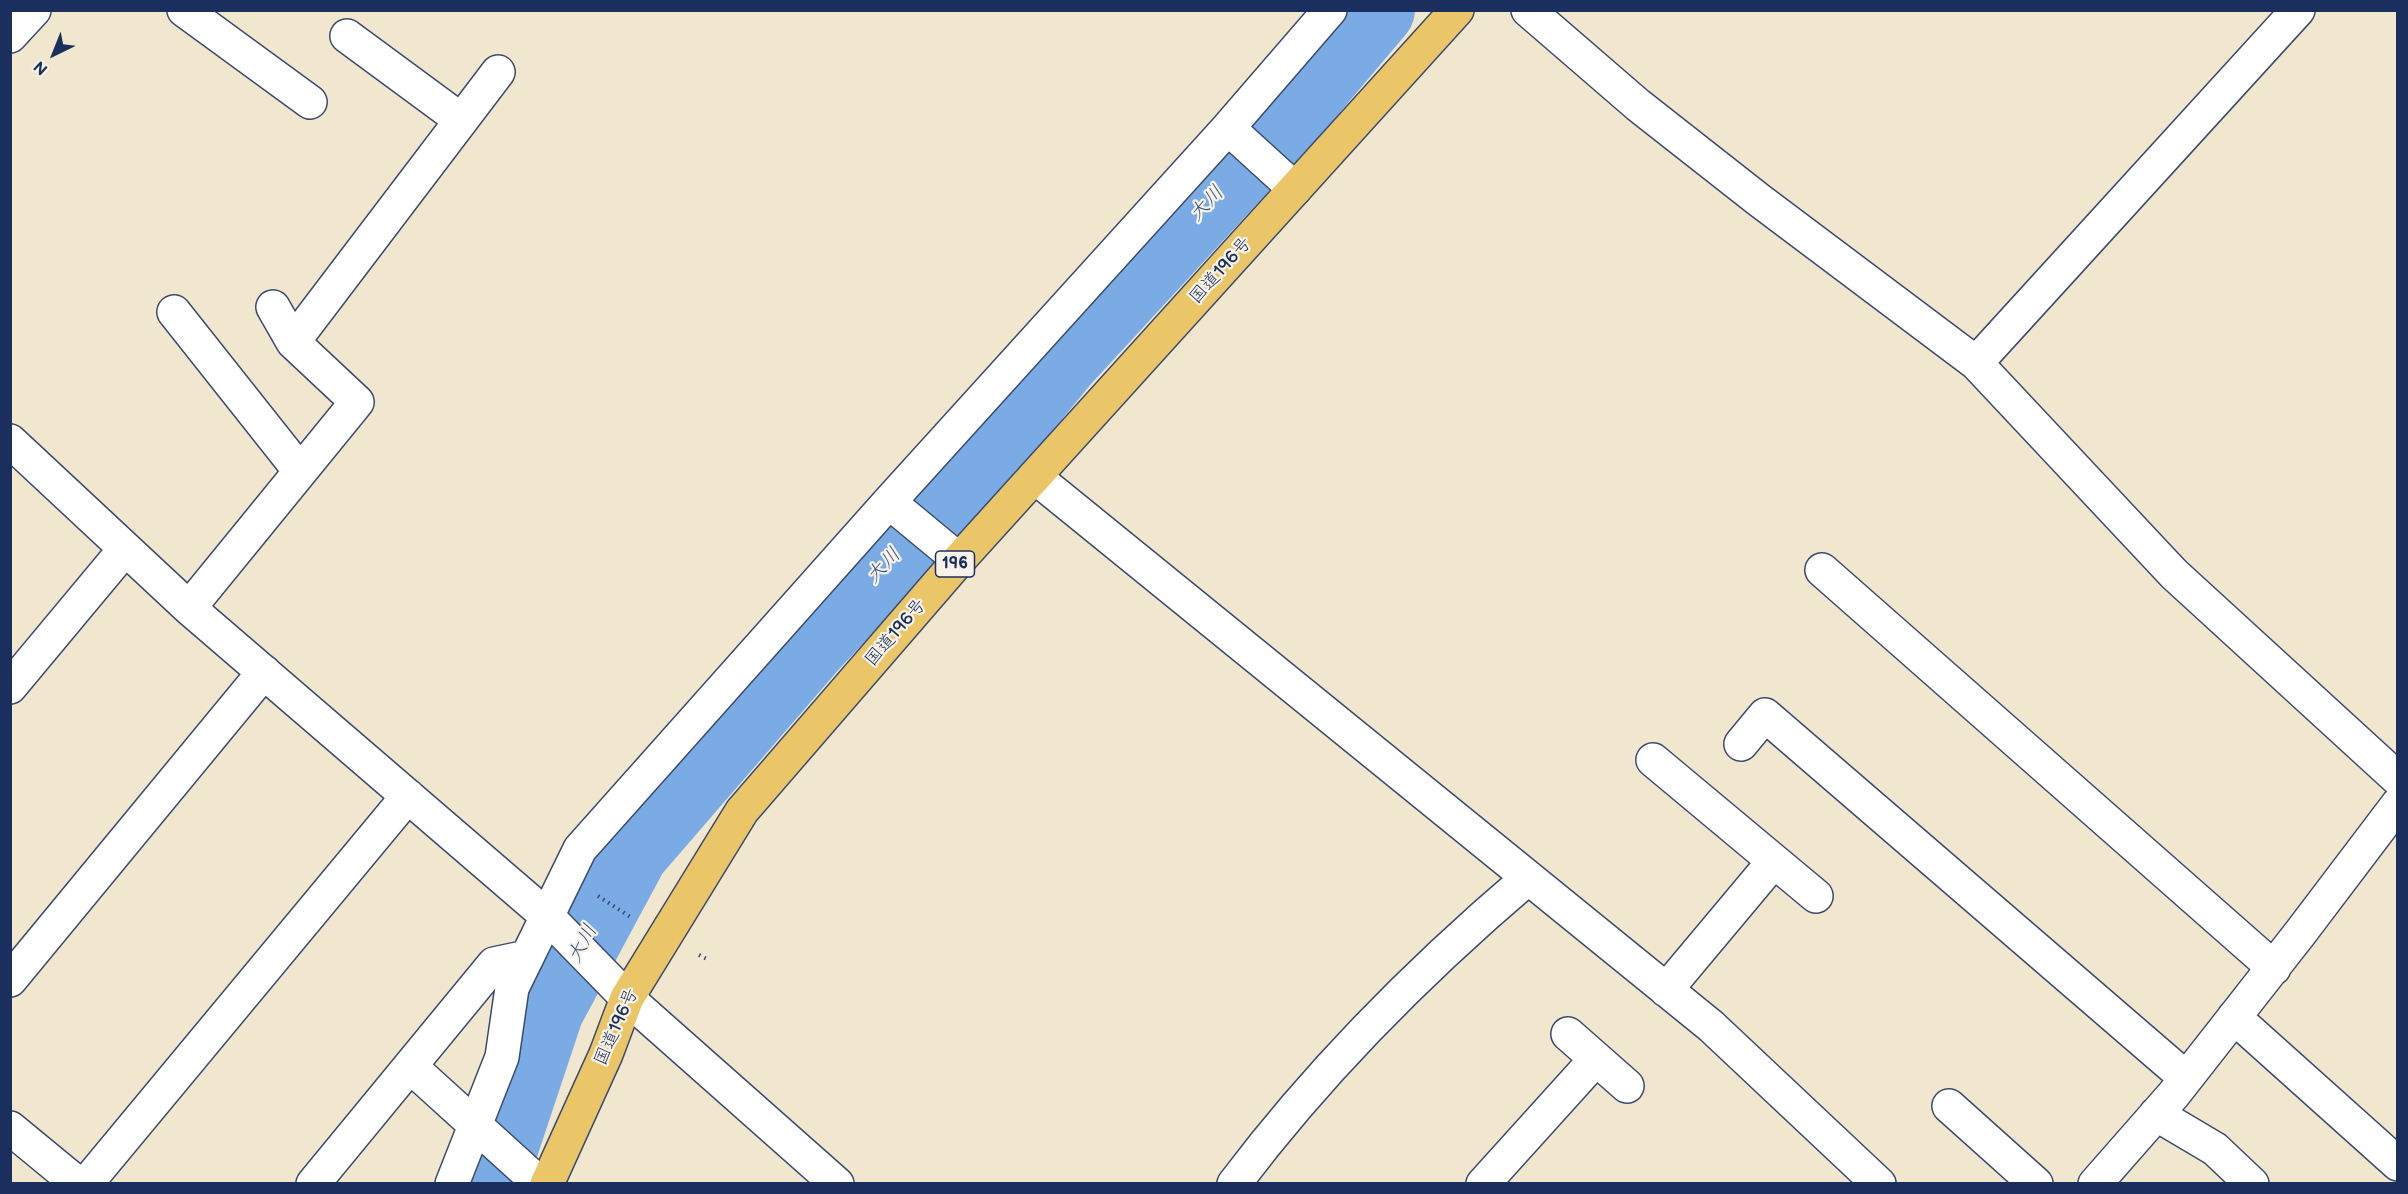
<!DOCTYPE html>
<meta charset="utf-8">
<style>
body{margin:0}
#map{position:relative;width:2408px;height:1194px;overflow:hidden;background:#f1e7cf;font-family:"Balsamiq Sans",sans-serif}
canvas{display:block}
.frame{position:absolute;inset:0;border:12px solid #1b2f5e;pointer-events:none}
.north{position:absolute;left:24px;top:24px;width:60px;height:60px;-webkit-text-stroke:4px #f7f3e8;paint-order:stroke;rotate:223deg;font-size:16px;font-weight:700;line-height:24px;text-align:center;color:#1b2f5e}
.north::after{content:'';display:block;margin:auto;width:21px;height:27px;background:#1b2f5e;clip-path:polygon(50% 0,100% 100%,50% 72%,0 100%)}
</style>
<div id="map">
<canvas width="2408" height="1194"></canvas>
<div class="frame"></div>
<div class="north">N</div>
</div>
<script>
const ctx = document.querySelector('canvas').getContext('2d');
ctx.lineJoin = 'round';
function trace(path, color, width, dash) { ctx.strokeStyle = color; ctx.lineWidth = width; ctx.lineCap = dash ? 'butt' : 'round'; ctx.setLineDash(dash || []); ctx.stroke(path); }
function label(font, color, halo, rows, align = 'center') {
  ctx.font = font + ' "Balsamiq Sans","Klee One",sans-serif'; ctx.lineWidth = 4.5; ctx.setLineDash([]); ctx.textBaseline = 'middle'; ctx.strokeStyle = halo; ctx.fillStyle = color; for (const [text, x, y, turn = 0] of rows) {
    ctx.save(); ctx.translate(x, y); ctx.rotate((+turn || 0) * Math.PI / 180); ctx.textAlign = isNaN(turn) ? turn : align; if (halo) ctx.strokeText(text, 0, 0); ctx.fillText(text, 0, 0); ctx.restore();
  }
}
trace(new Path2D(`
 M489,1184l58,-174 85,-158 179,-207 154,-166 97,-118 233,-253 83,-98`), '#7babe5', 74);
const street = new Path2D(`
 M184,10l126,92
 M1528,10l110,95 121,95 217,163 198,211 224,205
 M10,36l24,-26
 M347,36l114,84
 M1228,128l67,61
 M174,312l126,159
 M293,342l205,-270
 M1976,363l322,-353
 M10,441l179,167 358,308 80,82 210,186
 M1035,477l676,549 168,158
 M889,502l70,58
 M1822,570l452,398
 M189,608l168,-206 -64,-60 -20,-35
 M10,687l115,-138
 M1741,744l24,-29 421,363
 M1653,760l163,136
 M10,980l254,-308
 M1666,990l108,-129
 M2234,1017l164,147
 M1568,1034l59,52
 M410,1066l130,118
 M1949,1106l87,78
 M2156,1114l59,35 37,35
 M10,1128l68,56
 M86,1184l322,-388
 M313,1184l181,-220 33,-7
 M452,1184l50,-127 10,-69 68,-139 309,-347 339,-374 102,-118
 M1234,1184c85,-113 187,-215 294,-306
 M1483,1184l113,-125
 M2095,1184l79,-90 127,-162 97,-128`);
const highway = new Path2D(`
 M547,1184l59,-130 21,-56 115,-187 217,-251 498,-550`);
trace(street, '#3b4b6f', 36);
trace(highway, '#3b4b6f', 36);
trace(new Path2D(`
 M598,896l34,22
 M699,955l10,5`), '#3b4b6f', 4, [1.5, 4.5]);
trace(street, '#fff', 33);
trace(highway, '#ebc669', 33);
for (const [x, y, w] of [
 [955,564,39]
]) { const box = new Path2D(); box.roundRect(x - w / 2, y - 13, w, 26, 4.5); ctx.fillStyle = '#f7f3e8'; ctx.fill(box); trace(box, '#1b2f5e', 1.5); }
label('bold 16px', '#1b2f5e', null, [
 ["196",955,564]
]);
label('18px', '#1b2f5e', '#f7f3e8', [
 ["国道196号",1221,271,-48],
 ["国道196号",896,633,-49],
 ["国道196号",617,1027,-66]
]);
label('italic 20px', '#385486', '#f7f3e8', [
 ["大川",1207,204,-47],
 ["大川",884,566,-47],
 ["大川",583,944,-62]
]);
</script>
